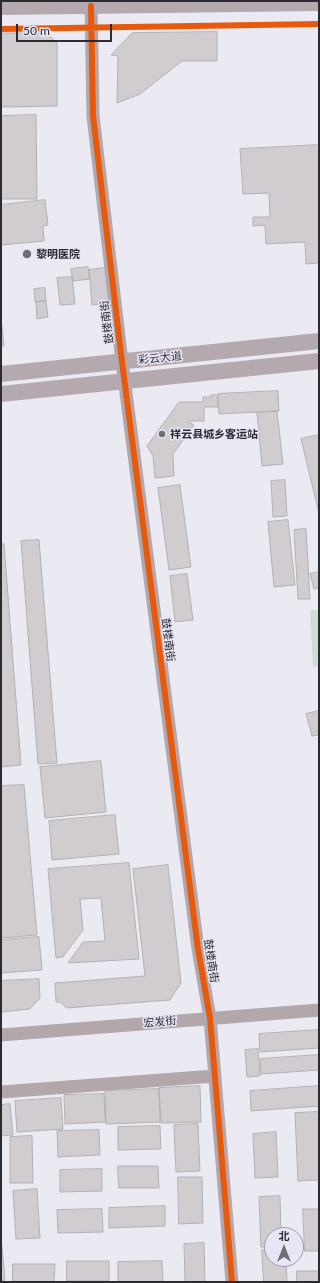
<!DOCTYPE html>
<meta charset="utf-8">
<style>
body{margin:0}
#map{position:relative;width:320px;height:1283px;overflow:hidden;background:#ebeaf2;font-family:Lato,"Noto Sans SC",sans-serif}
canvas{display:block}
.frame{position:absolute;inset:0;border:2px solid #2c2b31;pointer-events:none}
.north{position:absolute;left:264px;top:1227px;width:40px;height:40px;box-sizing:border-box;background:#e8e6f6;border:1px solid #9d9ba7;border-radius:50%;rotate:0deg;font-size:11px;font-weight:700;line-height:16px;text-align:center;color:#2c2b31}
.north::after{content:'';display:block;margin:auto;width:14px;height:18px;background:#6f6e75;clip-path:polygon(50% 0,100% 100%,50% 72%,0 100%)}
.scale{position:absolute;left:16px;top:24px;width:96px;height:18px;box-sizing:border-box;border:2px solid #2c2b31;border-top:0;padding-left:5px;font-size:12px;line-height:14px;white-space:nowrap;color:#2c2b31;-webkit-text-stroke:3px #e8e6f6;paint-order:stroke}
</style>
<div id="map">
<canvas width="320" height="1283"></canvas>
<div class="frame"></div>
<div class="north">北</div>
<div class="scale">50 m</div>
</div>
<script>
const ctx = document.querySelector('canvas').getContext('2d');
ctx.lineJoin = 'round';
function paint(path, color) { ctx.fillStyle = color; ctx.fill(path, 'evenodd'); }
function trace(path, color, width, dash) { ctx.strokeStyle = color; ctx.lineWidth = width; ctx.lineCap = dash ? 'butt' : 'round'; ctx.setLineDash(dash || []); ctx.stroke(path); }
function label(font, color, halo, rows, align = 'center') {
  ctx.font = font + ' Lato,"Noto Sans SC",sans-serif'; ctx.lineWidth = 3; ctx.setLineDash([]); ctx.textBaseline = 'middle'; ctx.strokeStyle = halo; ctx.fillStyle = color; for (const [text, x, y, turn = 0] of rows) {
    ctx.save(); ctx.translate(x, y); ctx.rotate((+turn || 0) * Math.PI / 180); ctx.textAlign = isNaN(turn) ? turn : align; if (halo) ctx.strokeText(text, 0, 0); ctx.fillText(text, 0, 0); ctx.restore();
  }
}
paint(new Path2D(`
 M310,610h9v56l-6,1z`), '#cedcd6');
const building = new Path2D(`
 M217,32v29h-35l-42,33 -23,9 1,-47 -7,-1 21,-22z
 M1,33h45l11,10v63l-56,1z
 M36,115l1,84h-36v-83z
 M319,145v118l-13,1 -1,-22 -39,2 -1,-19 -12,1v-9h17l-1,-24 -26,1 -3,-45z
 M45,200l3,25 -5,1 1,15 -43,4v-40z
 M88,267l2,12 -17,2 -2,-12z
 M105,268l4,35 -17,2 -3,-35z
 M72,277l3,27 -15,1 -3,-27z
 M45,288l1,13 -11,1 -1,-13z
 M46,301l2,16 -11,2 -1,-17z
 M1,317l3,29h-3z
 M278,391l1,20 -60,3 -1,-20z
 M211,395h6l1,12h-14v14h-16l6,4 -21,29 1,22 -19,2 -2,-22 -6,-10 32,-44h24v-5h8z
 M277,411l6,53 -21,2 -5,-53z
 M319,435v78l-18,-74z
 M285,480l2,36 -14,1 -2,-36z
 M180,485l11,82 -22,3 -11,-82z
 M288,520l7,65 -21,2 -6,-65z
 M306,529l4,70h-12l-4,-69z
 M39,540l18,223 -19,1 -17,-223z
 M4,544l17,221 -20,2v-222z
 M319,572v16l-5,1 -4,-15z
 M187,574l6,46 -18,2 -5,-46z
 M319,711v24l-7,1 -6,-22z
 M101,761l5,51 -61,6 -5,-51z
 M24,785l13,150 -36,3v-152z
 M115,815l4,39 -67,6 -3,-39z
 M129,863l10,96 -71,4 15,-21 22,-1 -4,-43 -21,1 3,31 -20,27 -7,1 -8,-89z
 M168,865l13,118 -11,17 -103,8 -7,-6h-4l-1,-19 90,-7 -12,-107z
 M39,937l3,33 -41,3v-33z
 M39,979l1,19 -10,11 -29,3v-31z
 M319,1030v18l-59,4 -1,-18z
 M258,1049l2,27 -13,1 -2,-27z
 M319,1055v15l-58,4 -1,-15z
 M200,1086l1,36 -40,1 -2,-35z
 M319,1086v20l-68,5 -1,-20z
 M159,1089l1,33 -54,2 -1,-33z
 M104,1094l1,28 -40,2 -1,-29z
 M61,1098l2,31 -46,3 -2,-31z
 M10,1104l3,31 -12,1v-31z
 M319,1112v68l-21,1 -3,-68z
 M198,1124l2,47 -24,1 -2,-47z
 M160,1126l1,23 -43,1v-23z
 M99,1130l1,25 -42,2 -1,-26z
 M276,1132l2,45 -23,1 -2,-44z
 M32,1136l1,47h-23v-46z
 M118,1166h40l1,22h-40z
 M102,1169v22l-42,1v-22z
 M178,1177h24l1,46 -24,1z
 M37,1189l3,49 -24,1 -3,-48z
 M280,1196l1,39h-9v12h-11l-2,-50z
 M165,1206v20l-56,2v-20z
 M102,1209l1,23 -45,1 -1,-23z
 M303,1209h16v42h-14z
 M1,1236l4,44 -4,1z
 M204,1243l1,39h-20l-1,-38z
 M262,1250h10v9h14l1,23h-23z
 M67,1261h42v20h-42z
 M162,1261l1,21h-45v-20z
 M13,1264h42l-1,18h-41z
 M297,1271h22v11h-22z`);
paint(building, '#d0cccf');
trace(building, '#b3b0b3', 1);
trace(new Path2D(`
 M91,1l2,115 29,246 76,587 12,69 22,264
 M1,1035l318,-25
 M1,1092l214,-16`), '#b2a7ab', 13);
trace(new Path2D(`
 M1,7l318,-4
 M1,374l318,-33
 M1,394l318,-33`), '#b4a9af', 16);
trace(new Path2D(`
 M91,6l2,110 29,246 76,587 12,69 22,264
 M1,29l318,-5`), '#e8590c', 6);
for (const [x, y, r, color] of [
 [27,254,5,"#6f6e75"],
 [162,434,4,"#6f6e75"]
]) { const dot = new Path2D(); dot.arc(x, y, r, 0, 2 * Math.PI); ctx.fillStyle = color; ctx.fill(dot); trace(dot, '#e8e6f6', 1.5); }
label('bold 11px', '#2c2b31', '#e8e6f6', [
 ["黎明医院",36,254],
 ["祥云县城乡客运站",170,434]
], 'left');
label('11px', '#2c2b31', '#e8e6f6', [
 ["鼓楼南街",107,322,-97],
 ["彩云大道",160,358,-6],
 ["鼓楼南街",168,640,83],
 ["鼓楼南街",211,961,81],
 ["宏发街",160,1022,-5]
]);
</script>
